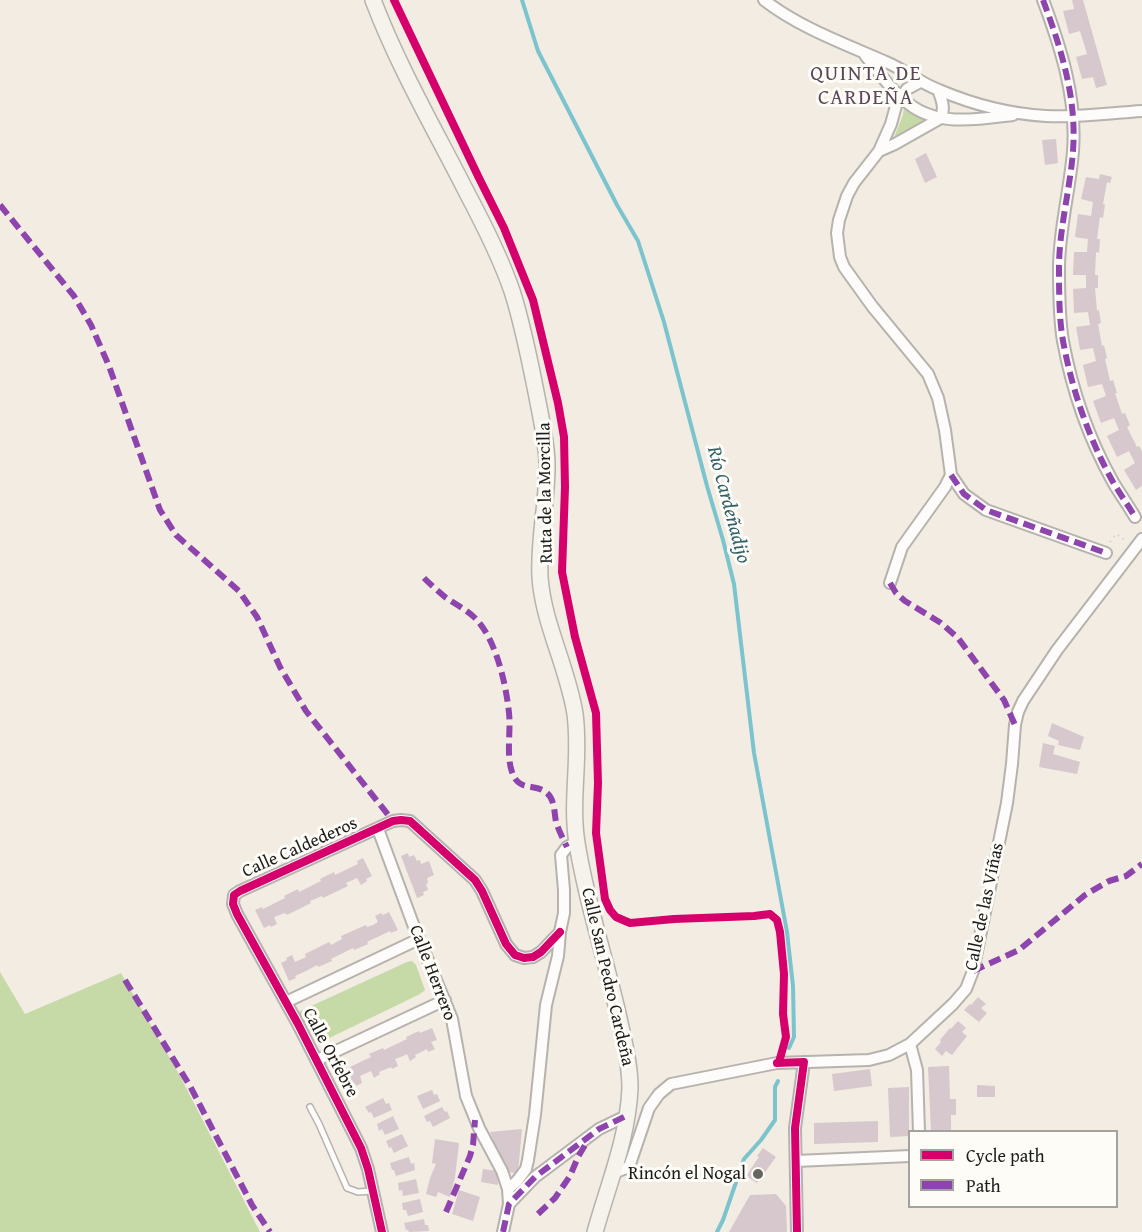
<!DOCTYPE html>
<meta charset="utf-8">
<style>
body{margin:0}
#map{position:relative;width:1142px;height:1232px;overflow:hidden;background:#f2ece2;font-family:"Gentium Book Plus",serif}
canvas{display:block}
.legend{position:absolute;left:908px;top:1130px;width:210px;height:78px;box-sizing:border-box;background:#fdfcf7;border:2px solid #a3a29f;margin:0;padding:8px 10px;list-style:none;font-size:18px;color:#1c1c1c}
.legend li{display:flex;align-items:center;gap:12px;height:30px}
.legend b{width:30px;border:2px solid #a3a29f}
</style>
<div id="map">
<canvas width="1142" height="1232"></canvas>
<ul class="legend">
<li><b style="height:8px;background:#d6006c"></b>Cycle path</li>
<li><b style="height:8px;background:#8e44ad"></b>Path</li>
</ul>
</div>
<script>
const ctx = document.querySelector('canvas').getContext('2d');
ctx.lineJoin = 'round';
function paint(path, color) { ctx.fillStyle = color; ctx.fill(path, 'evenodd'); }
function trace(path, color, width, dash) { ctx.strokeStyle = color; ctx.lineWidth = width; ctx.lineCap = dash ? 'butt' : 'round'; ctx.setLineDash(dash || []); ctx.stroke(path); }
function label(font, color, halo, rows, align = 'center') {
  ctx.font = font + ' "Gentium Book Plus",serif'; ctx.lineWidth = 6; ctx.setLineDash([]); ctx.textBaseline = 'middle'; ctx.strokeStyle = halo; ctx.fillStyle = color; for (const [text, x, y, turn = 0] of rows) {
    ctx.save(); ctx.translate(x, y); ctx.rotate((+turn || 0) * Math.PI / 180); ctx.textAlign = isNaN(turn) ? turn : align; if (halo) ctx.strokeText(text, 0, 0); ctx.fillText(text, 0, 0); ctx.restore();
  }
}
paint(new Path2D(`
 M904,107l23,14 -19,9 -15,10 10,-25z
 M412,961l4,4 9,25 -5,4 -103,50 -19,-32 109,-50z
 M0,972l25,42 96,-41 59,103 80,156h-260z`), '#c6daa7');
trace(new Path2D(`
 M522,0l16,51 79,154 21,36 26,81 43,164 16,54 11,44 20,169 33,179 6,54 1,51 -5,11
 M717,1232l6,-12 21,-61 17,-19 14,-20v-33l3,-6`), '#7bc4ce', 4);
paint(new Path2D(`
 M1072,0h11l24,85 -11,3 -3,-11 -11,2 -6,-22 11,-3 -7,-23 -11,3 -6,-23 11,-2z
 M1056,139l2,24 -13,2 -3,-25z
 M926,153l11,24 -12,6 -10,-24z
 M1100,174l12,3 -2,6 -3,-1 -4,22 2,1 -2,13 -3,-1 -3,22h3l-1,14 -3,-1 -1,23h3v13h-3l2,23 2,-1 2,13 -3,1 4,22 2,-1 3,13 -2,1 5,22 3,-1 4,13h-2l7,21 3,-1 5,12 -3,2 10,20 2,-1 3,5v35l-6,4 -12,-20 11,-7 -6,-12 -12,6 -10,-21 12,-6 -5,-12 -13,5 -8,-22 13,-5 -4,-12 -14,3 -5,-22 13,-4 -3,-13 -13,2 -4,-23 14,-2 -2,-13 -14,1 -1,-24 13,-1v-13h-13l1,-23h13l1,-13 -13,-2 3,-23 13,2 2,-14 -12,-3 5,-22 13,2z
 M1052,723l32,14 -4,13 -22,-5 1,-4 -11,-5z
 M1043,743l12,3 -2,8 27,8 -3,12 -38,-7z
 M408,853l1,4 5,-2 3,6 3,-1 1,4 8,-3 5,14 -7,3 1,5 -2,1 2,6 -5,2 1,3 -7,3 -16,-42z
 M363,858l9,18 -6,3 1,2 -6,4 -4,-7 -11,5 2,3 -25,12 -1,-2 -12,5 1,2 -24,12 -2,-2 -11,4 3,7 -6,3 -1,-2 -6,3 -9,-18 7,-3 1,2 22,-11 -1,-2 14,-7 1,3 22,-11 -1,-2 14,-7 1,3 23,-11 -1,-3z
 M389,912l9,18 -7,3 -1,-2 -23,11 1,2 -14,6 -1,-2 -22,11 1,2 -14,6 -1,-2 -11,6 -11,5 1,2 -7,3 -8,-18 6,-3 -1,-2 6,-3 3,7 11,-5 -1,-3 24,-12 2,3 11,-6 -1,-3 25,-11 1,2 6,-2 5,-3 -3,-6 6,-3 2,2z
 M978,997l8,7 -5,4 6,5 -8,9 -15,-12 6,-6 1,1z
 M958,1021l8,7 -4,4 5,4 -15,19 -6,-4 -4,5 -7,-7 6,-7 -1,-2 10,-12 1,1z
 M432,1028l5,12 -6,2 4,7 -7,3 -1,-3 -12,6 1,2 -6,4 -3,-7 -6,3 -6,2 3,7 -6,3 -1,-2 -12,5 1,2 -6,4 -3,-7 -11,5 2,7 -6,3 -1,-3 -7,3 -8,-18 7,-3 1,3 23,-11 -2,-3 14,-6 1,2 23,-11 -1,-2 13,-6 1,2z
 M949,1066l1,33h6v16h-5v16h-20l-3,-64z
 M870,1069l2,17 -38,5 -2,-17z
 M977,1085l18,1v11h-18z
 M909,1087v49l-19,1 -2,-49z
 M432,1090l2,5 3,-1 3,7 -17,8 -6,-13z
 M383,1098l3,6 3,-1 3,7 -18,8 -3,-6 -2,1 -4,-6z
 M442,1107l3,5 2,-1 3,7 -17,9 -3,-6 -3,1 -3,-6z
 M393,1116l6,13 -14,6 -3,-6 -3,2 -2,-7z
 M878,1121v21l-64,2v-21z
 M522,1129l-4,44 -13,-1 -15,-40z
 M402,1134l6,12 -14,7 -3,-6 -2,1 -3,-7z
 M435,1139l24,4 -4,34 -5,20 -12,-5 -2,5 -10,-3 4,-16 6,-14 -4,-1z
 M763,1148l13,9 -19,26 -11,-7 13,-19 -2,-1z
 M409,1157l2,7 3,-1 1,7 -19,6 -2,-6h-2l-2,-7z
 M483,1169l14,2 1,14 -17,-3z
 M416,1179l3,14 -16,3 -1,-6 -3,1 -1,-8z
 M459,1190l21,7 -7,24 -21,-7z
 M776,1194l10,12 1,26h-58l21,-37z
 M420,1199l3,13 -15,4 -2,-6h-3l-1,-7z
 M424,1219l1,6h3l1,6 -20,1 -1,-2h-2l-2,-7z`), '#d6c8cd');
const lane = new Path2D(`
 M310,1107l9,17 28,64 11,4 14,-1`);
const street = new Path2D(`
 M764,0c36,28 81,44 122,62 19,8 34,21 53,28 33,14 71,24 107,26 32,2 64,-3 96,-5
 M1043,0c18,48 34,98 30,151 -3,39 -14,78 -14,117 0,24 0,50 4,73 9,49 26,98 50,141 7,12 15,23 22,35
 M865,55c14,17 27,37 44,49 29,23 71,15 104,11
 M879,151l16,-7 46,-26c4,-10 1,-18 -3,-28
 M951,475l13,19 22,16 120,43
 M890,583l12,-36 43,-60 6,-12 -6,-45 -7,-32 -10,-24 -56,-68 -28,-39 -4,-10 -3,-24 2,-13 8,-24 7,-13 25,-32 12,-27 6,-22 10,-13 13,-7
 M378,829l35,95 39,95 14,77 13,32 23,43 6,18 1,15
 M286,1002l133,-63
 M910,1044l7,26 2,62
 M317,1060l128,-60
 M796,1161l114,-5
 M613,1173l16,-6 20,-59 10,-14 12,-10 106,-21 92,-3 20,-5 21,-11 43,-40 13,-15 7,-18 34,-168 5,-39 3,-39 3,-13 5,-11 34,-51 85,-111
 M508,1189l9,-8 9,-12 2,-9 7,-45 11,-110 12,-49 2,-24 4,-19v-23l-3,-35 6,-8 10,-5
 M382,1232l-14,-63 -7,-21 -63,-124 -61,-110 -4,-10 1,-9 6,-4 153,-70 8,-1 9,1 65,59 7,11 24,53 9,11 9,3 9,-1 8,-5 19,-20
 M503,1232l6,-28 26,-27 64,-48 27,-13
 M797,1232l-2,-104 9,-66`);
const secondary = new Path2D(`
 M373,0c25,66 61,128 93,191 17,32 34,65 46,100 11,34 18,71 25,106 4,21 9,43 10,64 1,39 -9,77 -7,116 3,46 28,91 35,137 6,43 -5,86 2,129 9,59 29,116 42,175 5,23 11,47 11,70 -2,50 -22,97 -35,144`);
trace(lane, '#b6b2ad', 8);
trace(street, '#b6b2ad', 14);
trace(secondary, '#b6b2ad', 18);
trace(new Path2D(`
 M1110,542l6,-8 9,6`), '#d3d2d0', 2, [1.5, 4.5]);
trace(lane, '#fdfcfb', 5);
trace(street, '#fdfcfb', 10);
trace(secondary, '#f6f3ed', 15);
trace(new Path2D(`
 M1043,0c18,48 34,98 30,151 -3,39 -14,78 -14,117 0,24 0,50 4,73 9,49 26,98 50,141 7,12 15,23 22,35
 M0,205l74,91 17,29 18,41 51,144 16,25 63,56 18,26 23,50 26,44 87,110
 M951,475l13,19 22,16 120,43
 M424,578c7,7 14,13 21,19 10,7 22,13 30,21 21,21 31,66 34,95 2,18 -3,42 3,59 7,20 21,11 34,20 9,7 8,20 10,30 3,9 7,17 11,25
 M890,583l6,10 9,8 36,22 17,15 46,62 11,25
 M973,971l46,-21 66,-55 24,-14 17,-5 16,-12
 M125,980l65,106 62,119 18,27
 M446,1212l24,-56 3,-11 2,-25
 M538,1214l17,-16 15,-22 8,-19 10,-17
 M503,1232l6,-28 26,-27 64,-48 27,-13`), '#8e44ad', 6, [12, 6]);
trace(new Path2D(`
 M394,0l84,176 26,52 29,72 25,103 6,34 1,50 -3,85 13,65 21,76 2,70 -2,50 9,66 5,11 6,7 14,6 44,-4 80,-3 16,-2 7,6 3,12 4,42 -1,40 3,23 -7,25 -2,1
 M777,1063l27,-1 -9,66 2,104
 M382,1232l-14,-63 -7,-21 -63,-124 -61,-110 -4,-10 1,-9 6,-4 153,-70 8,-1 9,1 65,59 7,11 24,53 9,11 9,3 9,-1 8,-5 19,-20`), '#d6006c', 8);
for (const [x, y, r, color] of [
 [758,1174,6,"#676561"]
]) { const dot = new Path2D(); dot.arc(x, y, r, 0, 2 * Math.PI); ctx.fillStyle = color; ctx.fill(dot); trace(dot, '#fdfcf7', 2); }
label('18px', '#1c1c1c', '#fdfcf7', [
 ["Ruta de la Morcilla",546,493,-91],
 ["Calle Caldederos",300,848,-24],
 ["Calle de las Viñas",985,907,-78],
 ["Calle Herrero",432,973,69],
 ["Calle San Pedro Cardeña",607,977,77],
 ["Calle Orfebre",330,1053,62]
]);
label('18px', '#1c1c1c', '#fdfcf7', [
 ["Rincón el Nogal",746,1174]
], 'right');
label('italic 20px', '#306068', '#fdfcf7', [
 ["Río Cardeñadijo",728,505,75]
]);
ctx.letterSpacing = '1.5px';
label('21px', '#5c4759', '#fdfcf7', [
 ["QUINTA DE",866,75],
 ["CARDEÑA",866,99]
]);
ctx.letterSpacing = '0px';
</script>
